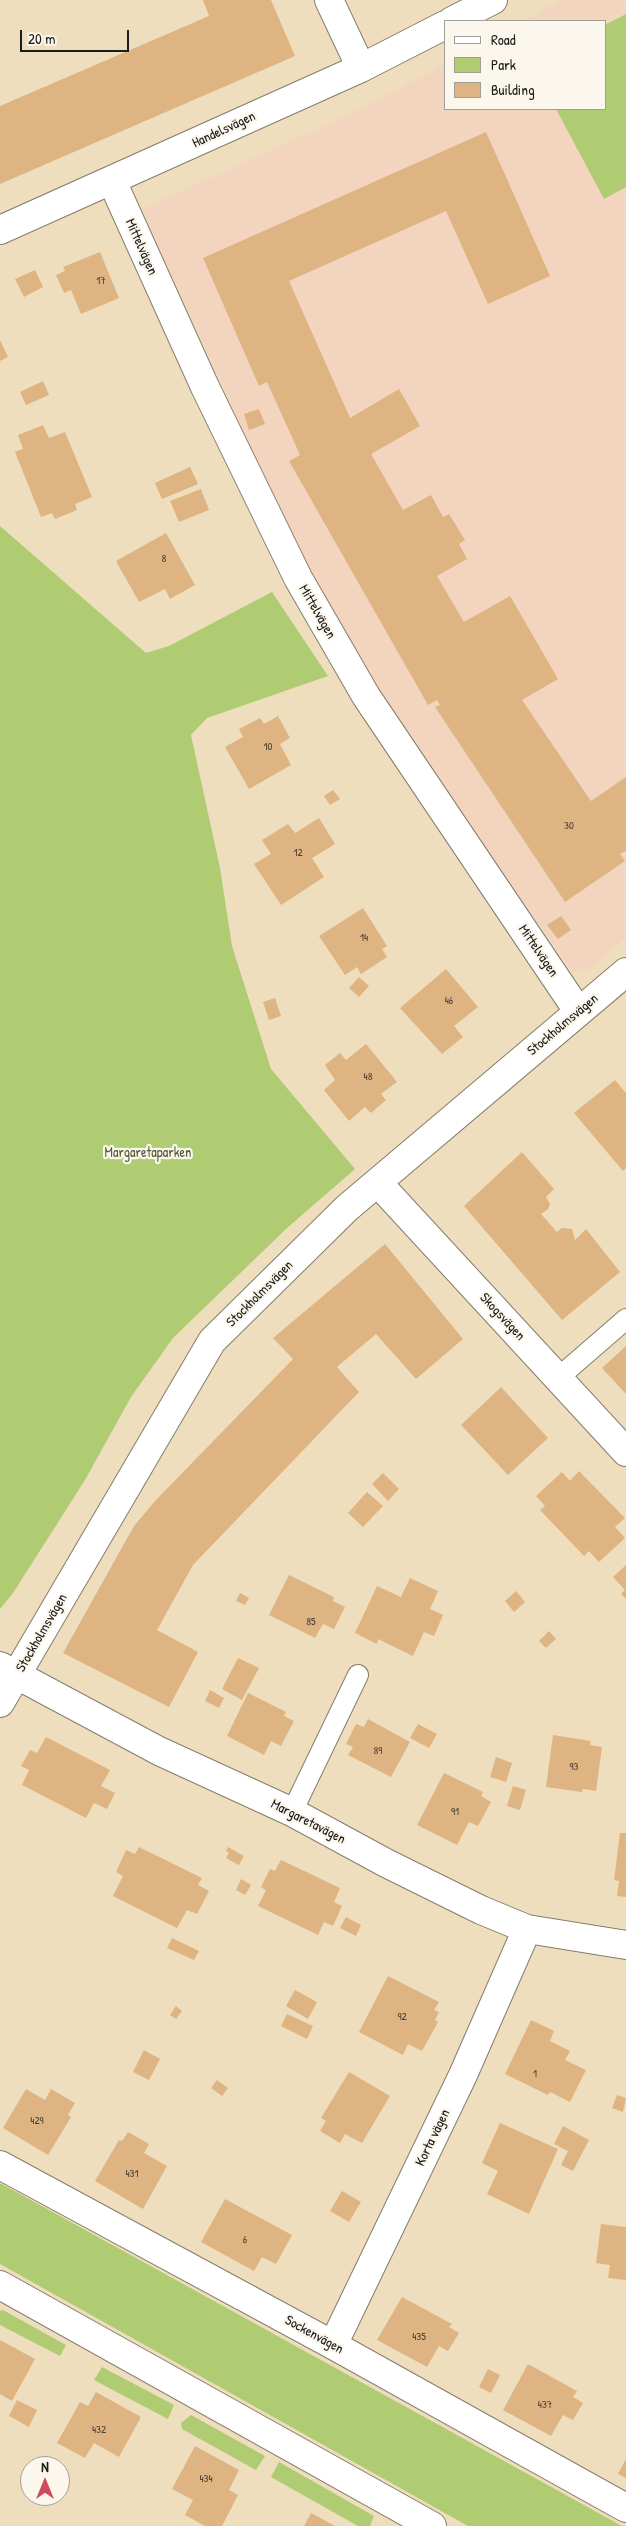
<!DOCTYPE html>
<meta charset="utf-8">
<style>
body{margin:0}
#map{position:relative;width:626px;height:2526px;overflow:hidden;background:#eedebd;font-family:"Patrick Hand",sans-serif}
canvas{display:block}
.legend{position:absolute;left:444px;top:20px;width:162px;height:90px;box-sizing:border-box;background:#fbf7ec;border:1px solid #a29f99;margin:0;padding:6px 9px;list-style:none;font-size:15px;color:#1c1c1c}
.legend li{display:flex;align-items:center;gap:10px;height:25px}
.legend b{width:25px;border:1px solid #a29f99}
.north{position:absolute;left:20px;top:2456px;width:50px;height:50px;box-sizing:border-box;background:#fbf7ec;border:1px solid #a29f99;border-radius:50%;rotate:0deg;font-size:14px;font-weight:700;line-height:20px;text-align:center;color:#1c1c1c}
.north::after{content:'';display:block;margin:auto;width:18px;height:22px;background:#d1495b;clip-path:polygon(50% 0,100% 100%,50% 72%,0 100%)}
.scale{position:absolute;left:20px;top:30px;width:109px;height:22px;box-sizing:border-box;border:2px solid #1c1c1c;border-top:0;padding-left:6px;font-size:15px;line-height:18px;white-space:nowrap;color:#1c1c1c;-webkit-text-stroke:4px #fbf7ec;paint-order:stroke}
</style>
<div id="map">
<canvas width="626" height="2526"></canvas>
<ul class="legend">
<li><b style="height:6px;background:#fff"></b>Road</li>
<li><b style="height:14px;background:#afcc73"></b>Park</li>
<li><b style="height:14px;background:#deb482"></b>Building</li>
</ul>
<div class="north">N</div>
<div class="scale">20 m</div>
</div>
<script>
const ctx = document.querySelector('canvas').getContext('2d');
ctx.lineJoin = 'round';
function paint(path, color) { ctx.fillStyle = color; ctx.fill(path, 'evenodd'); }
function trace(path, color, width, dash) { ctx.strokeStyle = color; ctx.lineWidth = width; ctx.lineCap = dash ? 'butt' : 'round'; ctx.setLineDash(dash || []); ctx.stroke(path); }
function label(font, color, halo, rows, align = 'center') {
  ctx.font = font + ' "Patrick Hand",sans-serif'; ctx.lineWidth = 4.5; ctx.setLineDash([]); ctx.textBaseline = 'middle'; ctx.strokeStyle = halo; ctx.fillStyle = color; for (const [text, x, y, turn = 0] of rows) {
    ctx.save(); ctx.translate(x, y); ctx.rotate((+turn || 0) * Math.PI / 180); ctx.textAlign = isNaN(turn) ? turn : align; if (halo) ctx.strokeText(text, 0, 0); ctx.fillText(text, 0, 0); ctx.restore();
  }
}
paint(new Path2D(`
 M561,0h65v938l-38,32 -16,1 -101,-141 -134,-207 -69,-136 -126,-278 206,-94 97,-51v45h160v-88h-82z`), '#f3d4bf');
paint(new Path2D(`
 M626,14v173l-22,12 -48,-90h49v-84z
 M0,526l146,127 23,-7 103,-54 56,84 -121,42 -16,17 29,133 12,78 39,123 84,100 -68,59 -114,110 -42,59 -46,83 -72,113 -13,16z
 M0,2183l622,343h-154l-468,-262z
 M3,2310l63,35 -6,11 -60,-31v-14z
 M102,2367l72,38 -6,14 -74,-39z
 M191,2415l74,41 -9,14 -74,-41 -1,-6z
 M279,2462l95,54 -4,10h-12l-87,-49z`), '#afcc73');
paint(new Path2D(`
 M203,0h68l24,56 -295,128v-78l209,-90z
 M486,132l64,144 -62,28 -42,-93 -157,70 61,137 49,-29 21,37 -49,28 32,56 28,-15 12,22 6,-3 16,26 -6,4 8,15 -30,17 27,46 46,-26 48,83 -36,21 69,101 35,-24v74l-6,3 5,7 -60,41 -130,-195 5,-2 -3,-5 -9,5 -139,-244 11,-6 -33,-73 -8,4 -56,-128z
 M100,252l19,46 -38,16 -10,-24 -7,3 -8,-18 9,-4 -2,-4z
 M35,270l8,17 -19,10 -9,-18z
 M0,340l8,17 -8,4z
 M43,381l6,14 -23,10 -6,-13z
 M259,409l6,15 -16,6 -5,-16z
 M43,425l6,13 16,-6 27,65 -17,7 2,6 -22,9 -3,-6 -11,4 -26,-65 8,-3 -5,-14z
 M190,467l8,17 -36,15 -7,-16z
 M201,489l8,21 -30,12 -9,-21z
 M166,533l29,52 -25,14 -5,-10 -26,13 -23,-41z
 M278,716l12,22 -10,6 11,21 -42,24 -24,-42 18,-10 -4,-8 21,-11 4,6z
 M333,790l7,9 -10,6 -6,-9z
 M319,818l16,26 -23,14 12,19 -43,28 -27,-41 17,-10 -9,-14 26,-16 7,9z
 M363,908l24,38 -5,3 5,8 -26,17 -4,-7 -12,8 -26,-39z
 M561,916l10,14 -13,9 -11,-14z
 M446,969l32,38 -24,19 9,11 -21,17 -42,-46z
 M359,977l10,9 -10,11 -10,-9z
 M275,998l6,18 -12,4 -6,-18z
 M366,1044l31,38 -16,12 5,6 -15,13 -6,-6 -16,14 -25,-31 11,-10 -10,-15 15,-12 6,7z
 M615,1080l11,13v75l-3,3 -49,-58z
 M522,1152l32,37 -8,8 4,7 -2,5 -7,5 16,18 5,-4 10,1 3,11 11,-11 34,43 -58,48 -98,-114z
 M385,1244l78,95 -47,40 -40,-45 -39,33 22,25 -166,173 -36,65 41,22 -29,55 -106,-54 71,-127 22,-26 137,-141 -20,-21z
 M626,1346v48l-24,-26z
 M501,1387l47,51 -40,37 -47,-50z
 M579,1471l46,47 -10,9 10,11 -26,24 -10,-11 -5,5 -44,-46 5,-4 -9,-10 26,-24 8,9z
 M383,1473l16,16 -11,12 -16,-17z
 M367,1492l16,14 -20,21 -15,-14z
 M626,1565v34l-5,-5 4,-4 -12,-13z
 M289,1575l45,22 -1,4 12,6 -11,22 -11,-5 -8,14 -46,-23z
 M410,1578l28,13 -8,18 13,6 -9,21 -10,-4 -11,24 -35,-17 -1,5 -22,-11 22,-47 24,11z
 M516,1591l9,11 -11,10 -9,-11z
 M240,1593l9,5 -4,7 -9,-4z
 M549,1631l7,8 -10,9 -7,-7z
 M238,1658l21,10 -17,32 -20,-11z
 M210,1690l14,8 -5,10 -14,-7z
 M248,1693l38,19 -2,4 10,5 -13,25 -10,-5 -7,14 -37,-19z
 M368,1719l42,23 -19,35 -43,-22 5,-8 -7,-3 10,-20 8,3z
 M418,1724l19,10 -8,14 -19,-10z
 M553,1735l38,6 -1,4 12,2 -6,44 -13,-2 -1,3 -36,-5z
 M46,1737l64,33 -9,16 14,7 -8,16 -13,-6 -8,15 -64,-33 7,-15 -8,-4 9,-16 7,3z
 M496,1757l16,6 -6,19 -16,-5z
 M444,1773l39,19 -2,4 10,6 -13,24 -9,-4 -12,23 -40,-20z
 M513,1786l13,4 -6,20 -13,-4z
 M620,1833h6v64l-9,-1 2,-15 -5,-1z
 M139,1847l63,31 -4,7 11,6 -12,23 -10,-4 -10,18 -64,-32 10,-20 -7,-4 10,-22 9,4z
 M228,1847l16,9 -5,9 -13,-7 3,-5 -3,-2z
 M281,1860l59,28 -6,14 8,4 -9,20 -9,-4 -6,13 -60,-29 8,-16 -5,-3 9,-18 5,2z
 M241,1879l10,6 -6,10 -9,-5z
 M346,1917l15,8 -5,11 -16,-8z
 M172,1938l27,13 -5,9 -27,-12z
 M388,1976l51,26 -5,8 5,2 -4,8 3,2 -16,29 -14,-7 -5,11 -44,-23z
 M295,1990l22,12 -9,17 -22,-13z
 M176,2006l6,5 -6,8 -6,-4z
 M287,2014l26,12 -6,13 -26,-13z
 M531,2020l23,11 -4,10 20,10 -5,9 21,10 -16,32 -20,-10 -2,3 -43,-21z
 M144,2050l16,9 -11,21 -16,-8z
 M349,2072l41,24 -28,47 -17,-9 -5,9 -20,-12 6,-10 -5,-3z
 M217,2080l11,8 -6,8 -11,-8z
 M26,2089l19,11 6,-11 24,14 -7,12 3,2 -23,38 -45,-27z
 M617,2095l9,3 -3,14 -11,-4z
 M500,2123l58,26 -29,65 -42,-20 11,-23 -16,-8z
 M563,2126l26,14 -16,31 -12,-6 7,-14 -14,-7z
 M128,2132l21,12 -5,9 23,13 -24,43 -48,-28 24,-41 3,1z
 M342,2191l19,11 -12,20 -19,-11z
 M225,2199l67,36 -16,29 -14,-7 -8,14 -53,-29z
 M601,2224l25,3v53l-18,-2 2,-13 -14,-2z
 M402,2297l50,27 -3,3 10,6 -11,18 -9,-5 -12,21 -50,-27z
 M0,2340l35,19 -23,42 -12,-7z
 M528,2364l49,27 -4,6 10,6 -10,17 -10,-5 -12,21 -48,-26z
 M488,2369l12,6 -9,18 -12,-6z
 M96,2392l45,25 -22,40 -25,-14 -9,15 -28,-15 23,-41 8,4z
 M17,2400l20,10 -8,17 -20,-11z
 M195,2446l44,24 -10,20 9,5 -16,31h-17l-20,-11 8,-15 -21,-11z
 M626,2459v19l-8,-4z
 M311,2513l24,13h-31z`), '#deb482');
const service = new Path2D(`
 M558,1378l68,-59
 M292,1812l66,-137`);
const minor = new Path2D(`
 M329,0l32,68
 M452,21l41,-21
 M112,181l93,206 93,191 68,118 212,315
 M0,230l361,-162 84,-43
 M378,1183l248,269
 M0,1666l159,85 133,61 94,51 95,47 46,19 99,16
 M0,1703l212,-362 135,-133 279,-236
 M333,2345l130,-270 64,-146`);
const tertiary = new Path2D(`
 M0,2165l333,180 293,163
 M0,2285l432,241`);
trace(service, '#857d6c', 22);
trace(minor, '#857d6c', 30);
trace(tertiary, '#857d6c', 30);
trace(service, '#fff', 20);
trace(minor, '#fff', 28);
trace(tertiary, '#fff', 28);
label('11px', '#4c4236', null, [
 ["17",101,281],
 ["8",164,559],
 ["10",268,747],
 ["30",569,826],
 ["12",298,853],
 ["14",364,938],
 ["46",449,1001],
 ["48",368,1077],
 ["85",311,1622],
 ["89",378,1751],
 ["93",574,1767],
 ["91",455,1812],
 ["92",402,2017],
 ["1",535,2074],
 ["429",37,2121],
 ["431",132,2174],
 ["6",245,2240],
 ["435",419,2337],
 ["437",545,2405],
 ["432",99,2430],
 ["434",206,2479]
]);
label('14px', '#1c1c1c', '#fbf7ec', [
 ["Handelsvägen",224,130,-25],
 ["Mittelvägen",141,247,66],
 ["Mittelvägen",317,612,60],
 ["Mittelvägen",538,951,56],
 ["Stockholmsvägen",563,1025,-40],
 ["Stockholmsvägen",260,1294,-45],
 ["Skogsvägen",502,1317,47],
 ["Stockholmsvägen",42,1633,-60],
 ["Margaretavägen",308,1822,27],
 ["Korta vägen",433,2138,-64],
 ["Sockenvägen",314,2335,29]
]);
label('14px', '#4f5a3a', '#fbf7ec', [
 ["Margaretaparken",148,1153]
]);
</script>
